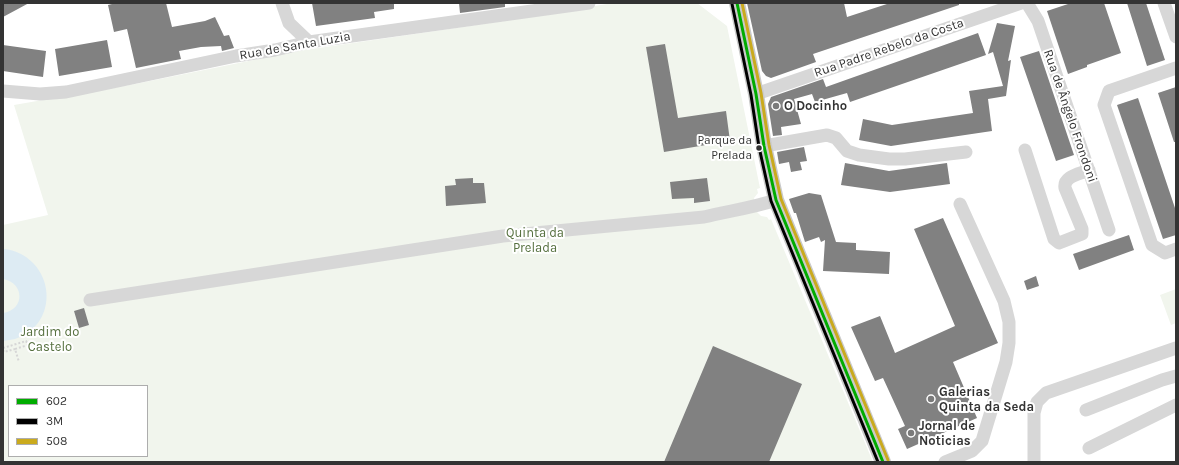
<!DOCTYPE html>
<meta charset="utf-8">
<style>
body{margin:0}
#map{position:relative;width:1179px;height:465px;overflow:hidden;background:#fff;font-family:Karla,sans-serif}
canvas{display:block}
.frame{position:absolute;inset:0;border:4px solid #333;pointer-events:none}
.legend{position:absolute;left:8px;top:385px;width:140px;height:72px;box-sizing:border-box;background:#fff;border:1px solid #adadad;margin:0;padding:5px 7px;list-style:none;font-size:12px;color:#333}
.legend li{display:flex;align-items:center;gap:8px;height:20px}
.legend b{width:20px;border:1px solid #adadad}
</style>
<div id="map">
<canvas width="1179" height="465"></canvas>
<div class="frame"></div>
<ul class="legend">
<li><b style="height:5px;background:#00ac00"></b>602</li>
<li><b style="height:5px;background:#000"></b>3M</li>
<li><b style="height:5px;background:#caaa1d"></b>508</li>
</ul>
</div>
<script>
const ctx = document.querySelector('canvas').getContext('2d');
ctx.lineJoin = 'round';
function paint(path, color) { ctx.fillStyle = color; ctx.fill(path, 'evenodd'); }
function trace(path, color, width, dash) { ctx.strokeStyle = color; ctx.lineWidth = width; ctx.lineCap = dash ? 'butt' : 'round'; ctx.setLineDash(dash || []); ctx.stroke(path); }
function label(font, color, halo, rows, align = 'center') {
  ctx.font = font + ' Karla,sans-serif'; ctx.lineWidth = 4; ctx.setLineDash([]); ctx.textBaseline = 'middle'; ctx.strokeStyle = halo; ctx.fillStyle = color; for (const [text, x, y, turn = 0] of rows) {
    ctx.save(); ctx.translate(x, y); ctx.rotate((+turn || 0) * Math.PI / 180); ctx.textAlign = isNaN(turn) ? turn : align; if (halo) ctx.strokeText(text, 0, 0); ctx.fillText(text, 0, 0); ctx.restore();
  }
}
paint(new Path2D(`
 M619,3h78l30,23 33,162 -3,1 1,4 -4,5 3,14 4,4 6,1 2,3 2,-1 102,243h-870v-237l45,-10 -34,-110 121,-21 163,-33 206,-30 103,-17zM9,386h138v70h-138z
 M1176,289v34l-5,2 -11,-30z`), '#f1f5ed');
paint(new Path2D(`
 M3,249c8,0 17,4 23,8 31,22 27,70 -11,82 -3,1 -8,1 -12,2v-28c22,-3 22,-30 0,-34z`), '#ddebf3');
paint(new Path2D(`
 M3,3h26l-26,14z
 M116,3h50l6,24 33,-6 10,-4 9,19 5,-1 5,13 -12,3 -1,-5 -20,1 -22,4 2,8 -45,9 -9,-39 -13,3 -6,-27z
 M312,3h82v6l-20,3 1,6 -59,8z
 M459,3h46v4l-45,6z
 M747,3h97l3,14 43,-14h69v2l-146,49 3,8 -45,16 -5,-2 -4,-5z
 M1071,3h33l17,50 -34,12v2l-19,7 -21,-63z
 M1127,3h19l19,57 -18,6z
 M997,23l18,3 -7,35 3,-1 -5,36 -18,3 4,32 -101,15 -32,-6 4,-21 29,6 81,-12 -4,-22 34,-5 -10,-34 -5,2z
 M978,33l8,22 -136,47 -3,-9 -32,9 -3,-8 -18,5 7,25 -20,3 1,8 -9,1 -5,-32 3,-7 52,-18 3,8z
 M107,40l5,27 -53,9 -4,-27z
 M665,44l13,74 48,-7 4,30 -66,11 -18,-105z
 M3,45l43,6 -3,26 -40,-6z
 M1039,51l35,104 -18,6 -36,-104z
 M1176,87v55h-2l-16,-49z
 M1138,98l38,113v24l-13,4 -46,-134z
 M804,147l3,14 -7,1 2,8 -11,2 -2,-10 -10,2 -2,-12z
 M845,163l44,8 58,-8 3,21 -60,8 -49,-7z
 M473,178v5h11l2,20 -40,3 -1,-20 11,-1 -1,-6z
 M707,178l3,23 -16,2v-5l-22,1 -2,-17z
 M809,193l12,2 15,47 20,1v7l34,2 -1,22 -66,-3 2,-31 -4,2 -2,-5 -14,5 -9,-29h-2l-5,-14z
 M943,218l55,125 -45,19 24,56 -70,31 -9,-20 7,-3 -22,-48 -8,3 -24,-54 29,-11 15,37 60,-27 -41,-97z
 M1129,235l5,15 -55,20 -6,-16z
 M1036,276l3,10 -12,4 -3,-9z
 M84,308l5,17 -10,3 -5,-17z
 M713,346l89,38 -33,78h-105z`), '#818181');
trace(new Path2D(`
 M3,348l23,-7 2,4 -13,4 4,13
 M3,350l1,2 11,-3`), '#d6d6d6', 2, [2, 2]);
trace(new Path2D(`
 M282,3l7,20 20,19
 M1027,3l11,18 71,209
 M1164,3l12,34
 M1176,68l-67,23 -5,14 48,140 13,8 11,-4
 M3,91l37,3 26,-2 170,-36 39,-6 34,-8 280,-39
 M756,94l265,-91
 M764,146l63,-11 9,3 11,13 12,4 30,4h16l61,-7
 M1025,150l29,89 5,4 23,-9v-5l-17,-41c-2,-12 15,-14 24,-18
 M90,300l413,-64 201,-19c24,-6 48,-9 72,-17
 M1086,410l76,-30 14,-4
 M1089,448l87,-43
 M945,462l27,-11 10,-10 24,-79 3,-19v-21l-5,-21 -44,-97
 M1034,462v-49l3,-11 9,-9 130,-45`), '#d7d7d7', 13);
trace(new Path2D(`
 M737,3l19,91 8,52 12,54 107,262`), '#cacaca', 16);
trace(new Path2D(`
 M737,3l19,91 8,52 12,54 107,262`), '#00ac00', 3);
trace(new Path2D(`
 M732,4l19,91 8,52 12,54 107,261`), '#000', 3);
trace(new Path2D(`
 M742,3l19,90 8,52 12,54 107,261`), '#caaa1d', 3);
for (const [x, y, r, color] of [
 [776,106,4,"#7a7a7a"],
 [759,148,3.5,"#333"],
 [931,399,4,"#7a7a7a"],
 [911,433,4,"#7a7a7a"]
]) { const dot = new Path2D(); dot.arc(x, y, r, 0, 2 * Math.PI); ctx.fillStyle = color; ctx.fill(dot); trace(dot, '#fff', 1.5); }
label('12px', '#333', '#fff', [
 ["Parque da",752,141],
 ["Prelada",752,156]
], 'right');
label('13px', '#333', '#fff', [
 ["Rua de Santa Luzia",295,46,-10],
 ["Rua Padre Rebelo da Costa",889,48,-19],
 ["Rua de Ângelo Frondoni",1070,116,71]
]);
label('bold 13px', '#333', '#fff', [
 ["O Docinho",784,106],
 ["Galerias",939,392],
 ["Quinta da Seda",939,407],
 ["Jornal de",919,426],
 ["Noticias",919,441]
], 'left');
label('13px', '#56703f', '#fff', [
 ["Quinta da",535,233],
 ["Prelada",535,248],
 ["Jardim do",50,332],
 ["Castelo",50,347]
]);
</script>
